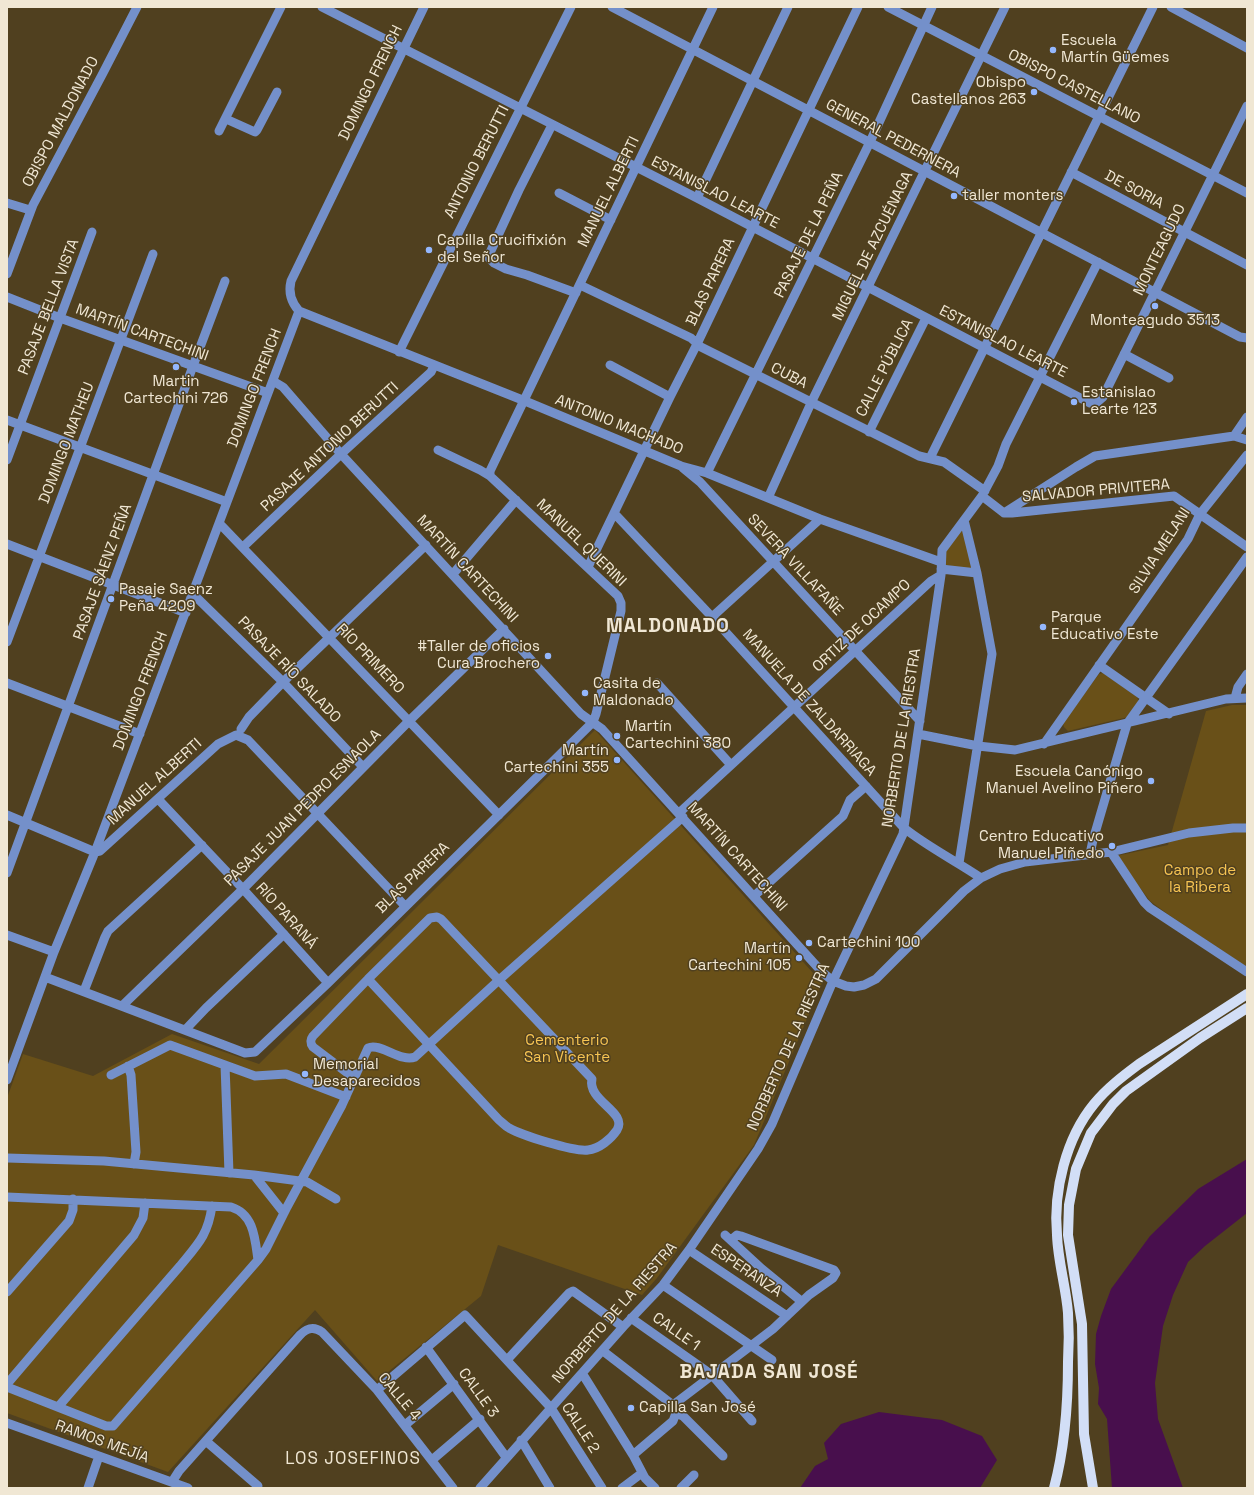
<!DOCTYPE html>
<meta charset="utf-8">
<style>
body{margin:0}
#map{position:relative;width:1254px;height:1495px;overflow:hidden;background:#50401f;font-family:"Space Grotesk",sans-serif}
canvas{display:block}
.frame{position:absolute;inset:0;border:8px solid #f0e7d4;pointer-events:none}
</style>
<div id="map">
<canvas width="1254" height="1495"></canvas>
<div class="frame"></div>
</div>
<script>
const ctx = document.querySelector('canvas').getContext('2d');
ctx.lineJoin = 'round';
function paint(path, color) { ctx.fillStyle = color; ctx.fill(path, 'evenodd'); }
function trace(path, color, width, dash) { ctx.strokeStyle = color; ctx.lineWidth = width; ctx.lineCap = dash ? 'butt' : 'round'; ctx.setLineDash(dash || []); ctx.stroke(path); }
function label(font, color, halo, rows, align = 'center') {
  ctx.font = font + ' "Space Grotesk",sans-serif'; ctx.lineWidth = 3; ctx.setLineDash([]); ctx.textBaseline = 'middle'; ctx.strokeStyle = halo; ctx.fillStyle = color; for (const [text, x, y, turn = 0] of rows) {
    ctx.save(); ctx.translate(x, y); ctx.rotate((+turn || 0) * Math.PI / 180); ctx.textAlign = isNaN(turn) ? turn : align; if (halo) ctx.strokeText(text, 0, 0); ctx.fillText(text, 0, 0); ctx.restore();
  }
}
paint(new Path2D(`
 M964,524l11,46 -30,-5v-14z
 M1103,673l34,24 2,5 -11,15 -60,14 -4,-4 -1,-4 36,-49z
 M1232,705h15v262l-78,-52 -19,-14 -34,-45 52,-11 38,-134z
 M595,730l227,253 -68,162 -97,133 -15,17 -144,-50 -17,51 -104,85 -62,-71 -147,162 -161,-59v-315l16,-44 70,22 79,-42 87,30z`), '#695018');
paint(new Path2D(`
 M1247,1159v54l-42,33 -17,16 -15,33 -10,31 -8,57 3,36 25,69h-71l-5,-69 -9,-15 1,-16 -4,-24 1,-30 5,-18 10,-27 39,-53 48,-47z
 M879,1412l63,8 40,16 15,24 -17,28h-180l15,-22 13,-7 -4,-16 17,-19z`), '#480f4d');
trace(new Path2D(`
 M322,7l375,191 393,205h6l7,-6 144,-291
 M424,7l-133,274c-3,12 0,21 8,30l226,90 156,65 26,7 113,46 121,43
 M612,7l628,330 7,1
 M888,7l359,186
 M1171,7l76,41
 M226,119l29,13 2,-2 20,-38
 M552,125l-33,65 -31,67 6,6 12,6 21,6 49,18
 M219,131l62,-124
 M1071,172l176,93
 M559,193l52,27
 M697,198l91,-191
 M7,203l23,7
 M7,274l26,-69 70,-132 34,-66
 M580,285l111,53 10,9 218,109 25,6 41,29
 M7,297l53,21 208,75
 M399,352l172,-345
 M1124,354l45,24
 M610,365l60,32
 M273,381l10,6 58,67 240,260 21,15 220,243 11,9 13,5 8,1 10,-2 12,-6 88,-88 17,-13 19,-9 25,-7 86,-10 78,-19 44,-5h14
 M7,420l220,82
 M869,432l57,-114
 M1234,436l13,-19
 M930,458l223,-451
 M7,460l85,-228
 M683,468l17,14 220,239
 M707,473l163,-331 62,-135
 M490,476v-5l223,-464
 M982,496l22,17
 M768,498l43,-95 194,-396
 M614,513l98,104 192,211c24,19 52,33 77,50
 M1004,513l72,-46 19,-11 139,-20 13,4
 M1004,513h8l162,-17 73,51
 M220,524l279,291
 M7,544l179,69
 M243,547l98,-93 90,-82 3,-6
 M588,567l82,-170 27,-53 161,-337
 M941,569l36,4
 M453,574l63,-74
 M193,594l90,88 80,85
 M712,617l108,-98
 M7,642l146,-388
 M1099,665l70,49
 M7,683l133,51
 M657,683l74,82
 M1235,698l3,-11 9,-13
 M241,729l8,-12 34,-35 143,-137
 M918,734l60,12 37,4 211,-51 21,-1
 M1044,744l144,-205 12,-25 47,-59
 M158,799l85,90 85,94
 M679,813l252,-232 10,-6
 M7,815l88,37 5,-1 118,-107 18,-9 12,5 157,166
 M1111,852l33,50 6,6 97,64
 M1090,854l3,-14 34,-116 120,-167
 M959,863l33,-209 -15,-81 -13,-53
 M7,873l186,-507 32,-85
 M754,896l89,-80 7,-16 16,-14
 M7,935l47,17
 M45,977l200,76 10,-1 73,-69 265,-261 3,-8 25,-103v-8l-3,-7 -128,-120 -10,-6 -42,-20
 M84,991l21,-54 3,-6 94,-86
 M122,1006l121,-117 166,-168 95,-92
 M186,1029l20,-21 78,-74
 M225,1065l4,108
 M128,1066l3,9 5,77 -2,12
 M111,1075l59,-30 85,31 31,-2 60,23
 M354,1078l-41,-31c-3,-4 -3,-7 0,-11l55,-57 62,-61 7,-1 4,2 151,160c-5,22 36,33 25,51 -6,9 -18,19 -29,20 -14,2 -67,-15 -79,-22 -4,-2 -7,-6 -10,-8l-131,-141
 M7,1080l47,-128 41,-100 204,-541
 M7,1158l97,3 150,14 30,38
 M254,1175l53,7 29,17
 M7,1197l224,10c23,7 24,32 27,53l-145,166h-7l-99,-39
 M725,1235l37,34 39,32
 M689,1250l98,66
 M258,1260l8,-11 21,-42 55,-102 26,-57c12,-6 33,15 47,9l84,-77 184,-163
 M663,1285l109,75
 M7,1292l62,-71 4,-11v-11
 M631,1318l81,57 40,46
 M426,1347l80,110
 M603,1351l70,54 3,8 -3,8 -40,34
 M507,1360l62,-67 4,-2 50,36
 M582,1373l51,82 12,23 10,10
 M7,1384l127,-149 9,-17 2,-15
 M377,1390l88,-75 86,93 51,80
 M673,1405l100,-76 36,-34 24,-17 3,-5 -2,-3 -93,-34 -4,-1 -6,5
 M58,1407l122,-141c18,-22 28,-31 32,-60
 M676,1413l7,3 40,40
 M7,1423l181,65
 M405,1425l49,-41
 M521,1440l29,48
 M207,1442l51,44
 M432,1460l48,-41
 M172,1482l7,-11 121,-136c7,-7 14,-9 22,-3l55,58 76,98
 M88,1488l11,-32
 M480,1488l143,-161 40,-42 26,-35 69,-101 14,-25 61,-143 70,-147 38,-259 1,-25 40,-54 16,-30 8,-22 92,-182
 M622,1488l20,-15
 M681,1488l13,-13`), '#7490ca', 9);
trace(new Path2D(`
 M1054,1488c11,-41 14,-84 14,-126 1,-16 1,-33 0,-49 -2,-26 -10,-51 -11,-78 -4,-44 9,-97 37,-131 13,-16 29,-28 45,-40l108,-70
 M1093,1488l-9,-54 -2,-110 -14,-89 1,-30 7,-36 15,-36 22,-29 13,-13 74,-53 47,-30`), '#d2def6', 10);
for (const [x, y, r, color] of [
 [1053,50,4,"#94b7fd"],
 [1034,92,4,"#94b7fd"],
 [954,196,4,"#94b7fd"],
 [429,250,4,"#94b7fd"],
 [1155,306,4,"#94b7fd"],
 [176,367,4,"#94b7fd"],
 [1074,402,4,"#94b7fd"],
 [111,599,4,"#94b7fd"],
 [1043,627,4,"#94b7fd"],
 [548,656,4,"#94b7fd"],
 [585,693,4,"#94b7fd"],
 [617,736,4,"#94b7fd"],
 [617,760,4,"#94b7fd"],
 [1151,781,4,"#94b7fd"],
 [1112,846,4,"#94b7fd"],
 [809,943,4,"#94b7fd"],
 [799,958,4,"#94b7fd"],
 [305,1074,4,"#94b7fd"],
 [631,1408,4,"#94b7fd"]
]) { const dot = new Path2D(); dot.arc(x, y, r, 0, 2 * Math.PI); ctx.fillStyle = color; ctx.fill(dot); trace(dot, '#50401f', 1.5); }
label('15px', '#f0e7d4', '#50401f', [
 ["Escuela",1061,41],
 ["Martín Güemes",1061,58],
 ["Obispo",1026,83,"right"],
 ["Castellanos 263",1026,100,"right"],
 ["taller monters",962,196],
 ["Capilla Crucifixión",437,241],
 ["del Señor",437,258],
 ["Monteagudo 3513",1155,321,"center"],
 ["Martin",176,382,"center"],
 ["Cartechini 726",176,399,"center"],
 ["Estanislao",1082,393],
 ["Learte 123",1082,410],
 ["Pasaje Saenz",119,590],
 ["Peña 4209",119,607],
 ["Parque",1051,618],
 ["Educativo Este",1051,635],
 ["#Taller de oficios",540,647,"right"],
 ["Cura Brochero",540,664,"right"],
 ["Casita de",593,684],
 ["Maldonado",593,701],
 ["Martín",625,727],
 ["Cartechini 380",625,744],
 ["Martín",609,751,"right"],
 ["Cartechini 355",609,768,"right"],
 ["Escuela Canónigo",1143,772,"right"],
 ["Manuel Avelino Piñero",1143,789,"right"],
 ["Centro Educativo",1104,837,"right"],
 ["Manuel Piñedo",1104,854,"right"],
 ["Cartechini 100",817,943],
 ["Martín",791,949,"right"],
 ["Cartechini 105",791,966,"right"],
 ["Memorial",313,1065],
 ["Desaparecidos",313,1082],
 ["Capilla San José",639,1408]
], 'left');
label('15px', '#f0e7d4', '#50401f', [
 ["DOMINGO FRENCH",371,83,-64],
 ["OBISPO CASTELLANO",1074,87,27],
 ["OBISPO MALDONADO",61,122,-62],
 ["GENERAL PEDERNERA",893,139,28],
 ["ANTONIO BERUTTI",477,162,-63],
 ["DE SORIA",1134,190,28],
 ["MANUEL ALBERTI",609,192,-64],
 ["ESTANISLAO LEARTE",715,193,27],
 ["PASAJE DE LA PEÑA",809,235,-64],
 ["MIGUEL DE AZCUÉNAGA",873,246,-64],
 ["MONTEAGUDO",1160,250,-64],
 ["BLAS PARERA",711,282,-65],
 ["PASAJE BELLA VISTA",49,307,-69],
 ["MARTÍN CARTECHINI",142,333,20],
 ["ESTANISLAO LEARTE",1003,342,27],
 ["CALLE PÚBLICA",885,368,-63],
 ["CUBA",789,376,27],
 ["DOMINGO FRENCH",255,388,-69],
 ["ANTONIO MACHADO",619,425,22],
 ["DOMINGO MATHEU",67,443,-69],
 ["PASAJE ANTONIO BERUTTI",330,447,-43],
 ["SALVADOR PRIVITERA",1096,491,-5],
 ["MANUEL QUERINI",581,543,44],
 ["SILVIA MELANI",1160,551,-57],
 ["SEVERA VILLAFAÑE",795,565,47],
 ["MARTÍN CARTECHINI",467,569,47],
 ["PASAJE SÁENZ PEÑA",103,572,-70],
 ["ORTIZ DE OCAMPO",862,626,-43],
 ["RÍO PRIMERO",370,659,46],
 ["PASAJE RÍO SALADO",289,670,46],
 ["DOMINGO FRENCH",141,691,-69],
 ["MANUELA DE ZALDARRIAGA",809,703,48],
 ["NORBERTO DE LA RIESTRA",902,738,-81],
 ["MANUEL ALBERTI",155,782,-42],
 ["PASAJE JUAN PEDRO ESNAOLA",303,808,-45],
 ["MARTÍN CARTECHINI",737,857,48],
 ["BLAS PARERA",413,878,-44],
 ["RÍO PARANÁ",286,916,48],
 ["NORBERTO DE LA RIESTRA",789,1047,-66],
 ["ESPERANZA",746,1271,34],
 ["NORBERTO DE LA RIESTRA",615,1313,-49],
 ["CALLE 1",676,1332,35],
 ["CALLE 3",478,1393,54],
 ["CALLE 4",399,1397,50],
 ["CALLE 2",580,1428,57],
 ["RAMOS MEJÍA",102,1442,20]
]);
label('15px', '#f7c452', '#50401f', [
 ["Campo de",1200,871],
 ["la Ribera",1200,888],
 ["Cementerio",567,1041],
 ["San Vicente",567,1058]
]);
ctx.letterSpacing = '1px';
label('17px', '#f0e7d4', '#50401f', [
 ["LOS JOSEFINOS",353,1459]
]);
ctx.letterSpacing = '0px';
ctx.letterSpacing = '1px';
label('bold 19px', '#f0e7d4', '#50401f', [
 ["MALDONADO",668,627],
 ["BAJADA SAN JOSÉ",769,1373]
]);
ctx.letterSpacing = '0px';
</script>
